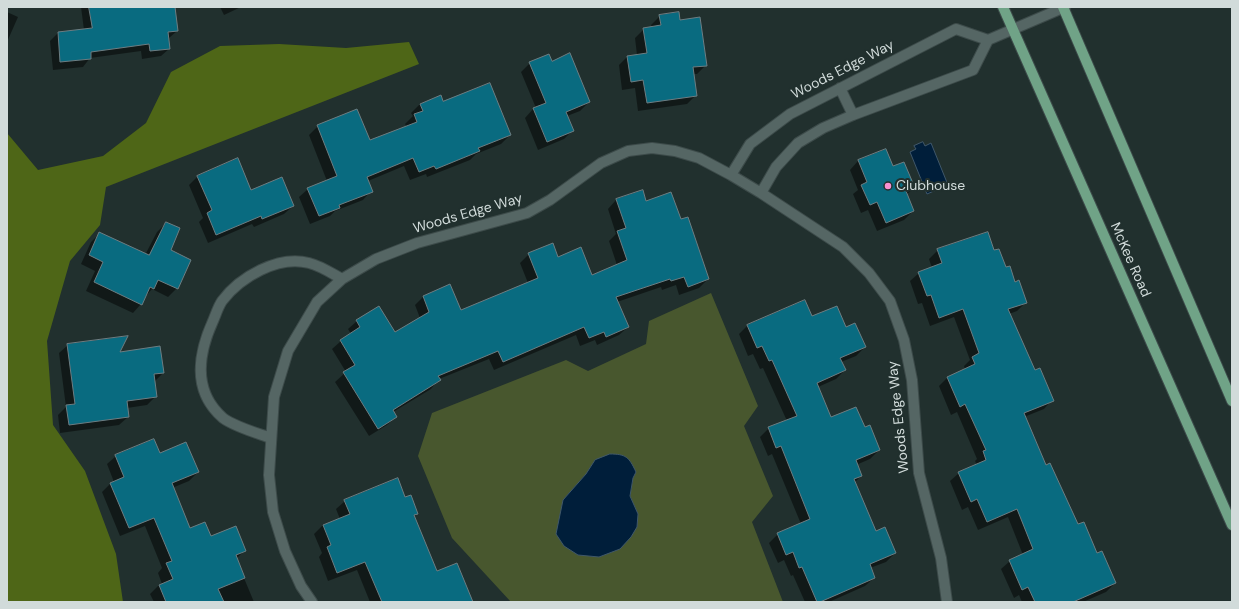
<!DOCTYPE html>
<style>
body{margin:0}
#map{position:relative;width:1239px;height:609px;overflow:hidden;background:#21302e;font-family:"DM Sans",sans-serif}
canvas{display:block}
.frame{position:absolute;inset:0;border:8px solid #d1dbda;pointer-events:none}
</style>
<div id="map">
<canvas width="1239" height="609"></canvas>
<div class="frame"></div>
</div>
<script>
const ctx = document.querySelector('canvas').getContext('2d');
ctx.lineJoin = 'round';
function paint(path, color) { ctx.fillStyle = color; ctx.fill(path, 'evenodd'); }
function trace(path, color, width, dash) { ctx.strokeStyle = color; ctx.lineWidth = width; ctx.lineCap = dash ? 'butt' : 'round'; ctx.setLineDash(dash || []); ctx.stroke(path); }
function label(font, color, halo, rows, align = 'center') {
  ctx.font = font + ' "DM Sans",sans-serif'; ctx.lineWidth = 4; ctx.setLineDash([]); ctx.textBaseline = 'middle'; ctx.strokeStyle = halo; ctx.fillStyle = color; for (const [text, x, y, turn = 0] of rows) {
    ctx.save(); ctx.translate(x, y); ctx.rotate((+turn || 0) * Math.PI / 180); ctx.textAlign = isNaN(turn) ? turn : align; if (halo) ctx.strokeText(text, 0, 0); ctx.fillText(text, 0, 0); ctx.restore();
  }
}
paint(new Path2D(`
 M711,293l47,113 -14,20 29,70 -21,26 31,80h-272l-59,-64 -34,-82 14,-43 134,-53 22,11 58,-27 3,-23zM595,460l41,12 -3,6 -3,18 8,18 -75,-14 23,-26z`), '#48572e');
paint(new Path2D(`
 M409,42l10,22 -313,123 -6,38 -30,36 -23,80 6,84 32,46 31,83 7,48h-116v-469l31,37 65,-14 43,-33 25,-51 49,-26 59,-2 67,4z`), '#4e6617');
const water = new Path2D(`
 M923,142l2,4 6,-3 17,42 -21,9 -17,-42 6,-3 -2,-3z
 M610,454c16,0 19,3 26,18l-3,6 -3,18 8,18 -1,13 -6,10 -11,12 -21,8 -21,-2 -14,-9 -8,-12 7,-34 23,-26 9,-14z`);
paint(water, '#001e3a');
trace(water, '#3f576a', 1);
paint(new Path2D(`
 M81,7h93l3,24 -8,7 -2,1 2,10 -8,7 -19,3 -1,-8 -51,7 -7,9 -30,3 -3,-29 8,-8 26,-3z
 M220,7h21l-17,8z
 M7,12l11,5 -11,25z
 M660,16l19,5 27,44 -9,9h-4l3,21 -9,9 -49,7 -3,-23 -13,2 -3,-25 8,-8 10,-2 -2,-17 9,-9 8,-1 -1,-3z
 M530,63l59,39 -9,9 -13,5 6,14 -9,9 -26,11 -13,-32 8,-9 3,-1 -15,-36z
 M441,96l2,6 67,33 -9,9 -25,10 -6,6 -43,17 -1,-3 -16,6 -6,-14 -36,15 3,10 -8,9 -28,11 -5,5 -20,8 -11,-27 9,-8 19,-8 -18,-46 9,-9 51,16 38,-15 -2,-3 8,-8 -2,-3 9,-9z
 M885,150l8,17 21,21 -8,7 7,16 -9,9 -27,11 -9,-21 -7,3 -8,-19 5,-4 -8,-20 8,-9z
 M198,176l53,16 42,14 -9,8 -30,13 -2,-3 -44,19 -9,-21 4,-4 -14,-33z
 M642,192l3,10 35,19 28,58 -9,9 -20,7 -3,-10 -14,5 -1,-3 -44,15 11,25 -9,8 -22,10 -2,-5 -15,6 -4,-11 -82,35 -5,-11 -50,20 -8,10 -38,23 3,5 -9,8 -18,11 -34,-54 11,-10 -14,-23 9,-8 10,-7 -3,-5 9,-8 37,12 26,-15 -5,-13 8,-8 38,14 67,-28 -8,-20 9,-9 29,4 34,18 25,-11 -8,-24 7,-7 -8,-25 8,-9z
 M166,223l3,28 8,37 -9,9 -16,-8 -7,8 -4,7 -8,9 -47,-22 9,-20 -14,-7 10,-22 9,-9 45,22 12,-23z
 M938,250l56,2 32,50 -9,9 -8,3 25,58 18,28 -8,9 -20,8 22,49 32,59 37,58 -9,9 -23,10h-61l-3,-7 -5,3 -13,-29 9,-8 13,-6 -15,-38 -30,13 -10,-23 -6,3 -12,-29 9,-8 18,-8 -2,-4 2,-2 -20,-47 -6,3 -12,-29 8,-8 18,-8 -1,-4 6,-6 -16,-43 -24,9 -8,-23 -4,1 -8,-23 9,-8 13,-5 -3,-9z
 M812,318l33,10 20,19 -9,9 -15,6 4,8 -9,9 -18,8 12,31 34,11 15,21 -9,9 -14,6 5,11 -6,6 21,50 19,21 -9,9 -16,6 4,10 -9,8 -36,16h-24l-12,-27 -2,1 -7,-16 -6,3 -9,-20 9,-9 23,-10 -29,-70 -4,2 -8,-19 9,-9 18,-7 -24,-53 -3,1 -7,-15 -5,2 -9,-22 9,-9z
 M68,345l50,8 45,20 -9,9 2,14 -9,9 -20,3 1,9 -9,8 -59,8 -2,-18 8,-8 -7,-54z
 M159,454l39,18 -9,9 -17,7 17,41 56,21 -9,9 18,43h-100l-4,-8 9,-9 3,-1 -4,-11 4,-5 -17,-42 -25,10 -18,-44 9,-9 3,-1 -7,-18 9,-8z
 M405,499l12,15 -3,3 22,55 21,-8 16,38h-103l-13,-32 -29,11 -9,-24 3,-4 -8,-19 9,-9 17,-6 -4,-10 9,-8z`), '#0007');
const building = new Path2D(`
 M89,7h86l3,24 -10,1 2,17 -20,2 -1,-7 -58,8v7l-31,3 -2,-30 34,-4z
 M679,12l1,8 20,-3 7,49 -14,1 4,29 -50,7 -4,-23 -12,2 -4,-26 20,-3 -4,-25 18,-3 -2,-10z
 M570,53l20,49 -24,10 8,19 -27,11 -14,-34 13,-5 -17,-41 20,-8 3,7z
 M490,83l21,52 -33,13 2,3 -44,18 -2,-3 -15,6 -6,-14 -46,19 6,15 -34,13 1,3 -21,8 -12,-28 30,-12 -20,-51 40,-16 13,31 47,-18 -3,-8 9,-3 -3,-7 21,-9 2,6z
 M886,149l7,17 11,-4 11,26 -9,3 8,20 -28,12 -9,-21 -7,3 -9,-20 6,-3 -9,-22z
 M238,158l13,32 31,-13 12,29 -32,13 -1,-3 -45,19 -9,-22 5,-3 -15,-34z
 M643,190l3,11 25,-9 10,27 7,-2 21,62 -21,8 -4,-10 -13,4 -1,-2 -54,18 13,30 -23,10 -2,-5 -15,6 -5,-11 -81,35 -5,-11 -60,25 3,4 -48,30 4,7 -19,12 -35,-57 12,-7 -15,-25 20,-13 -4,-7 23,-14 16,26 34,-20 -6,-16 27,-12 11,26 77,-32 -10,-25 25,-10 5,14 23,-10 11,28 35,-15 -10,-29 9,-3 -10,-29z
 M166,222l14,6 -9,22 20,10 -13,29 -20,-9 -4,9 -4,-2 -8,18 -48,-23 9,-20 -14,-7 10,-23 50,23z
 M988,232l6,18 5,-1 7,18 4,-1 5,16 4,-2 8,23 -19,6 27,61 5,-2 14,33 -30,12 22,52 4,-2 28,61 6,-2 13,31 5,-2 14,32 -43,19h-38l-7,-15 -6,3 -13,-30 24,-11 -16,-40 -30,13 -10,-23 -6,3 -13,-30 28,-12 -3,-9 3,-1 -21,-46 -5,3 -13,-30 28,-13 -3,-7 7,-4 -16,-44 -24,9 -8,-23 -4,1 -9,-24 24,-9 -5,-14z
 M805,300l7,16 25,-10 9,21 9,-4 11,24 -26,11 6,12 -29,13 14,34 25,-10 9,20 5,-2 10,25 -24,10 6,16 -8,3 22,52 9,-4 11,26 -26,11 5,14 -55,24h-3l-15,-35 -3,1 -6,-16 -7,3 -9,-22 33,-14 -29,-73 -5,2 -8,-21 29,-11 -25,-56 -3,1 -7,-15 -5,2 -10,-23z
 M128,336l-8,16 40,-6 4,27 -10,1 3,23 -30,4 2,16 -60,8 -3,-20 9,-1 -8,-60z
 M154,439l6,14 26,-11 13,30 -27,11 18,45 15,-6 6,14 25,-10 10,25 -10,4 9,23 -27,11 6,13h-58l-7,-17 14,-6 -7,-16 6,-2 -18,-43 -25,10 -19,-45 14,-6 -9,-22z
 M398,478l7,19 6,-2 7,19 -4,1 23,56 20,-8 16,39h-91l-17,-40 -28,11 -10,-26 4,-2 -8,-20 27,-11 -6,-14z`);
paint(building, '#096b80');
trace(building, '#6d7d82', 1);
const minor = new Path2D(`
 M840,88l13,27
 M731,175l19,-31 40,-30 166,-85 32,11
 M761,193l15,-26 22,-24 25,-15 30,-13 120,-45 15,-30 77,-33
 M271,438c-14,-5 -36,-11 -48,-20 -31,-27 -25,-64 -10,-97 3,-7 5,-14 9,-20 18,-24 56,-46 87,-38 12,3 22,10 33,16
 M312,602l-11,-16 -16,-35 -12,-39 -4,-37 5,-78 14,-46 29,-49 25,-23 34,-20 41,-16 110,-30 23,-13 51,-37 27,-12 24,-3 23,3 24,7 32,17 30,18 82,54 26,26 21,28 14,39 8,40 7,93 22,85 6,44`);
const major = new Path2D(`
 M1003,7l229,518
 M1063,7l169,394`);
trace(minor, '#3d4b4a', 12);
trace(major, '#3d4b4a', 12);
trace(minor, '#556664', 10);
trace(major, '#70a387', 10);
for (const [x, y, r, color] of [
 [888,186,4,"#f690d1"]
]) { const dot = new Path2D(); dot.arc(x, y, r, 0, 2 * Math.PI); ctx.fillStyle = color; ctx.fill(dot); trace(dot, '#21302e', 1.5); }
label('14px', '#d1dbda', '#21302e', [
 ["Woods Edge Way",843,70,-27],
 ["Woods Edge Way",468,214,-16],
 ["McKee Road",1130,260,66],
 ["Woods Edge Way",899,417,-96]
]);
label('14px', '#d1dbda', '#21302e', [
 ["Clubhouse",896,186]
], 'left');
</script>
